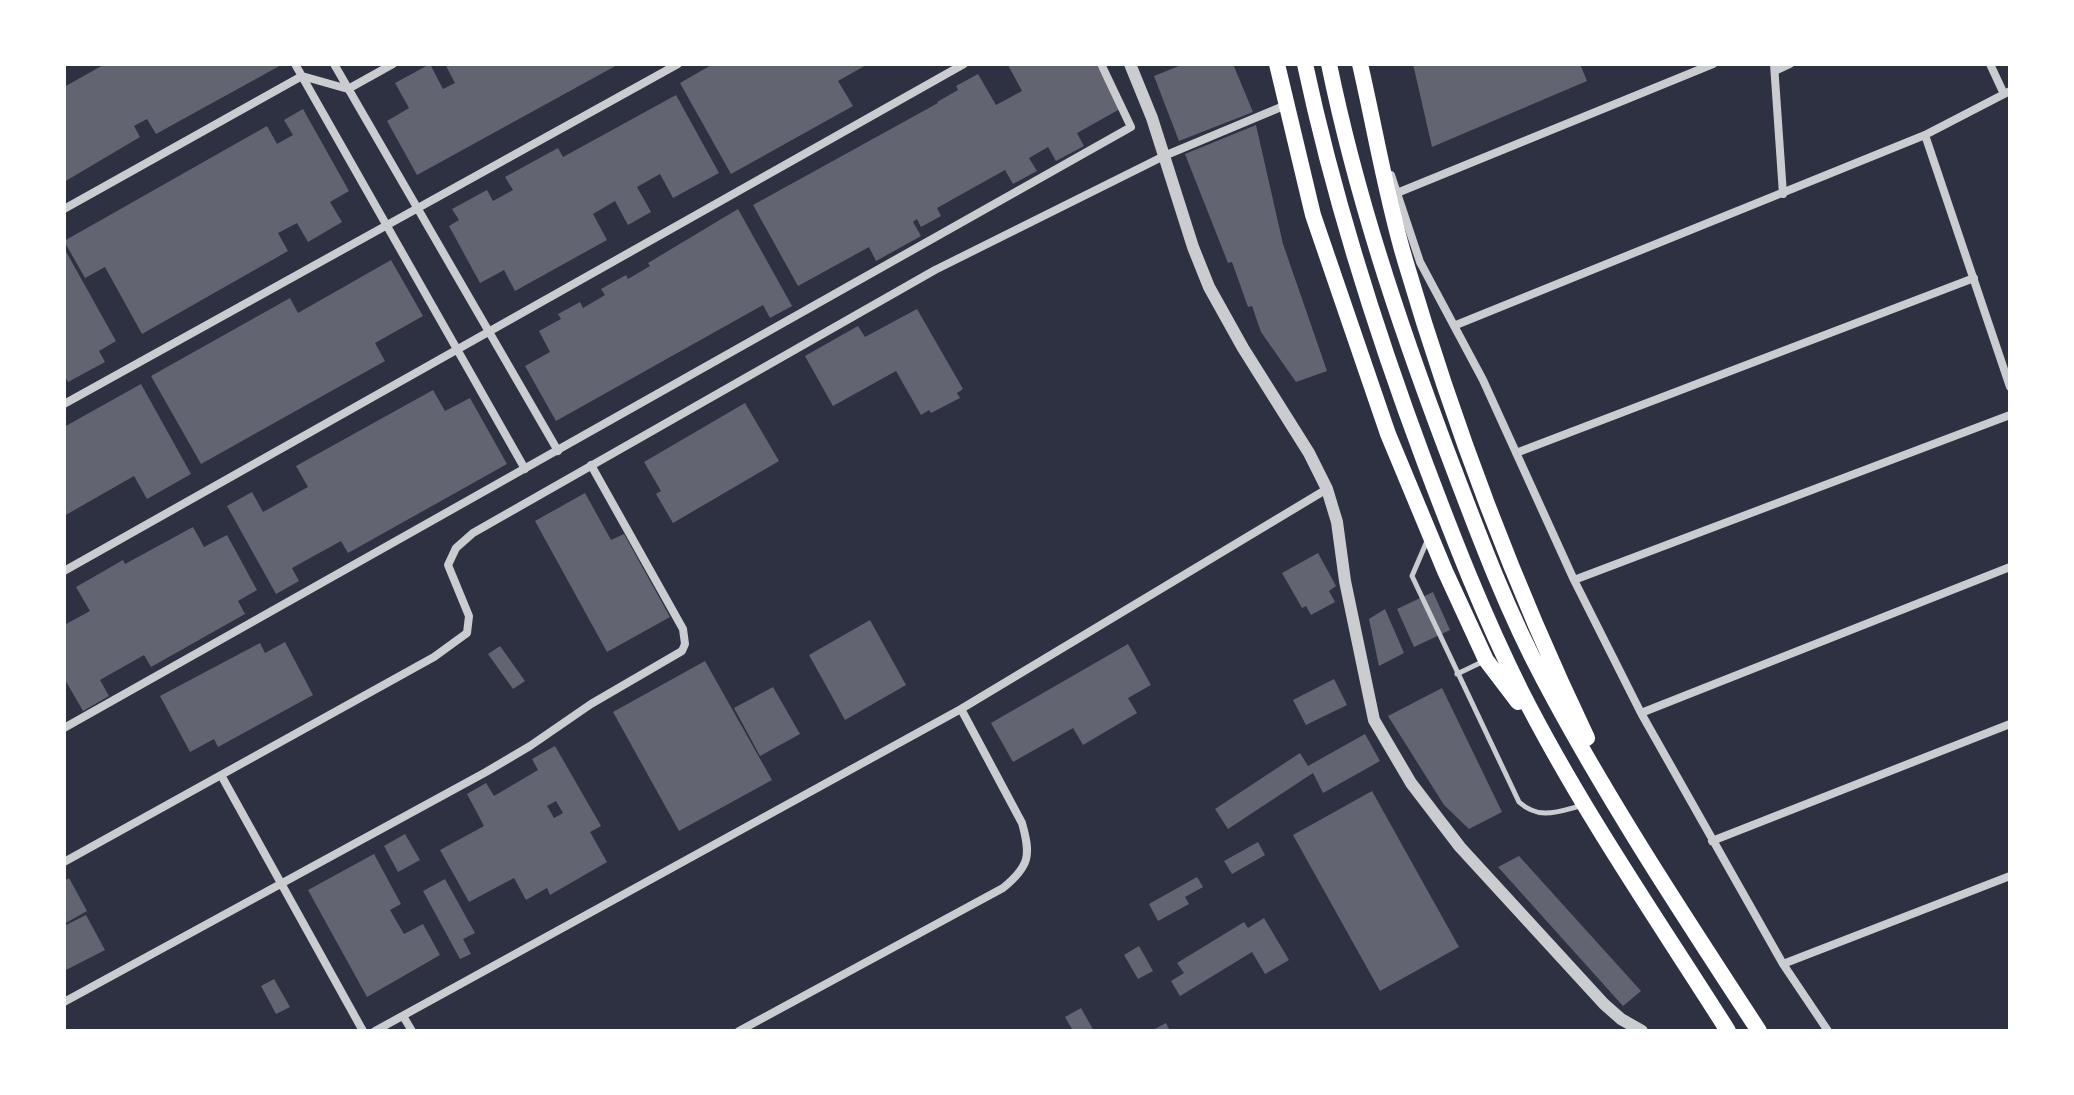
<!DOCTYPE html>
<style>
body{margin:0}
#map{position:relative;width:2074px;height:1095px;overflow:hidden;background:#2d3142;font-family:"Source Sans 3",sans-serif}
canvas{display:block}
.frame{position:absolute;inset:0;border:66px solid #fff;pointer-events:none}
</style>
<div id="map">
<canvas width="2074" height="1095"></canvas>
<div class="frame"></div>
</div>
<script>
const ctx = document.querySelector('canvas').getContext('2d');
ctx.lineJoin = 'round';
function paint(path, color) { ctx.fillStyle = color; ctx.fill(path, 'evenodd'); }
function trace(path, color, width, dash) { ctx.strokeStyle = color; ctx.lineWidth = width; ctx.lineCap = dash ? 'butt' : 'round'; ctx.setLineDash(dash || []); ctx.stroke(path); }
paint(new Path2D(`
 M105,64h178l-127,70 -9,-15 -13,7 6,11 -76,45v-95z
 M430,64l13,25 12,-6 -10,-19h174l-202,111 -30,-54 22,-13 -14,-25z
 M713,64h155l-30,17 15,25 -122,68 -51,-91z
 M1010,64h86l24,45 -43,24 7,13 -28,15 -8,-14 -19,11 8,13 -24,13 -8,-14 -68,38 4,8 -20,11 -4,-8 -4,3 8,14 -45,25 -7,-14 -71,39 -45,-81 185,-102 -1,-1 21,-12 -2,-4 22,-12 18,31 26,-14 -14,-26z
 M1184,64h49l20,48 -74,29 -25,-65z
 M1413,64h167l7,17 -155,66z
 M676,95l43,78 -46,25 -13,-24 -23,13 14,25 -23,13 -13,-24 -22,13 14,26 -92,51 -11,-21 -24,13 -31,-57 10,-6 -7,-11 35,-19 6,11 20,-11 -8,-13 53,-29 5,9z
 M303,109l46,82 -19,11 12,20 -34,20 -11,-19 -19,10 10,18 -146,83 -37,-67 -20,11 -21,-37 203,-115 10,18 16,-9 -9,-15z
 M1256,125l27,119 44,127 -31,11 -35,-50 -9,-26 -4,1 -16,-45 -4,1 -43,-109z
 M738,209l54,97 -22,12 -7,-13 -207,116 -31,-55 25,-14 -11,-21 22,-12 -3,-5 22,-12 3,6 22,-13 -4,-6 25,-14 2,4 22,-13 -2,-3z
 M64,248l52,93 -17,10 6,11 -37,20 -4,-7z
 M391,260l32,56 -48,27 10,18 -184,103 -50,-88 139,-78 8,15z
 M917,309l46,80 -6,4 3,5 -29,15 -2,-3 -8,5 -25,-44 -63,35 -28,-50 53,-30 7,11z
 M141,384l50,90 -44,25 -13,-23 -70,40v-89z
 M433,390l12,21 25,-13 37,66 -159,89 -7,-12 -49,27 7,13 -23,13 -49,-88 25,-14 11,20 45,-25 -12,-21z
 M745,403l34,58 -106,62 -17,-29 5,-3 -17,-29z
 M585,493l26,47 13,-6 46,83 -63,35 -72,-131z
 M193,527l11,20 23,-12 30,55 -19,11 7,13 -94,53 -7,-12 -44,25 9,16 -26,15 -19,-33v-58l2,4 24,-13 -14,-24 47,-27 2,4z
 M1318,553l18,33 -7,5 6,11 -24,13 -5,-9 -4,2 -20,-35z
 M1433,592l17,38 -36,17 -17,-38z
 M1385,609l19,44 -25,13 -10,-47z
 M870,620l36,65 -61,35 -36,-65z
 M285,642l28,53 -95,52 -4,-8 -24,13 -30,-56 100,-53 5,10z
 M1128,644l23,41 -23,13 9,15 -54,32 -10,-17 -60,34 -22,-39z
 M500,646l25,35 -12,8 -25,-35z
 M705,661l67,119 -93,51 -66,-119z
 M1334,679l13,26 -41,20 -13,-25z
 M773,687l27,47 -40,22 -26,-48z
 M1442,688l60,124 -33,17 -25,-24 -56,-89z
 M1365,734l15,27 -57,32 -10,-20 -85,56 -13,-20 85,-56 8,13z
 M555,746l46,80 -11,6 17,30 -57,33 -3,-7 -21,12 -12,-22 -45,24 -29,-52 44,-24 -17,-32 19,-11 8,13 44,-26 -6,-11zM556,801l7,12 -9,5 -7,-12z
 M1372,791l87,156 -79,44 -87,-156z
 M405,834l15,26 -22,12 -14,-26z
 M1258,842l7,13 -33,19 -8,-13z
 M374,854l27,50 -11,6 14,24 19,-10 17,31 -73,42 -59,-107z
 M1519,856l122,135 -18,15 -125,-139z
 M1197,877l6,10 -18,10 4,7 -31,17 -9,-17z
 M69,878l18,33 -23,13v-43z
 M445,879l30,54 -12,6 8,15 -11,5 -37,-68z
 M86,915l19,35 -41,21v-45z
 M1264,918l25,42 -24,14 -13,-22 -72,44 -9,-15 13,-8 -7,-10 67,-41 4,6z
 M1139,946l14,25 -15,8 -14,-24z
 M274,979l16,28 -14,7 -15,-28z
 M1081,1008l13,23h-21l-8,-14z
 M1166,1023l4,8h-19z`), '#626471');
trace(new Path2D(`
 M1427,541l-15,35 107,226c20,18 38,10 61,4
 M1457,674l25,-12`), '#caccd0', 5);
trace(new Path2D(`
 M295,64l230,405
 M334,64l224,387
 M1774,64l9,130
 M1990,64l14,30
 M1775,71l15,-7
 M1925,135l85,252
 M1391,175l29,87 63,118 91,200 67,133 142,251 45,67
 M1397,193l316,-129
 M64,209l238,-133 46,13 45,-25
 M1456,325l469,-190 85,-44
 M64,404l614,-340
 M1516,453l458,-175
 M64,571l900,-507
 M1574,580l436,-165
 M1641,713l369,-146
 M64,728l1067,-601 -30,-63
 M221,775l142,256
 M1712,841l298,-117
 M64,862l370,-205 33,-24 2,-17 -21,-51 8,-17 17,-15 462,-263 229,-114 122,-51
 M1783,964l227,-88
 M64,1002l422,-230 44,-26 61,-42 91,-53 3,-7 -2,-15 -92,-164
 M403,1016l9,15
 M375,1031l586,-322 366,-220
 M739,1031l264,-143c27,-22 28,-33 19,-65l-61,-114`), '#caccd0', 8);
trace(new Path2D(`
 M1130,64l22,54 41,129 16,40 34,61 66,105 18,36 10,33 8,59 29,139 37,63 49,64 144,157 17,15 21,12`), '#caccd0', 12);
trace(new Path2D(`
 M1277,64l36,151 75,219 57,137 41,89 32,42
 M1305,64c29,136 71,268 120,399 29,77 59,154 96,228 60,118 136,228 207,340
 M1329,64c27,131 69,257 116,382 30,79 59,159 99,234 64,121 140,236 215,351
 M1360,64c15,65 26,132 45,196 48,163 109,325 182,478`), '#fff', 16);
</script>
